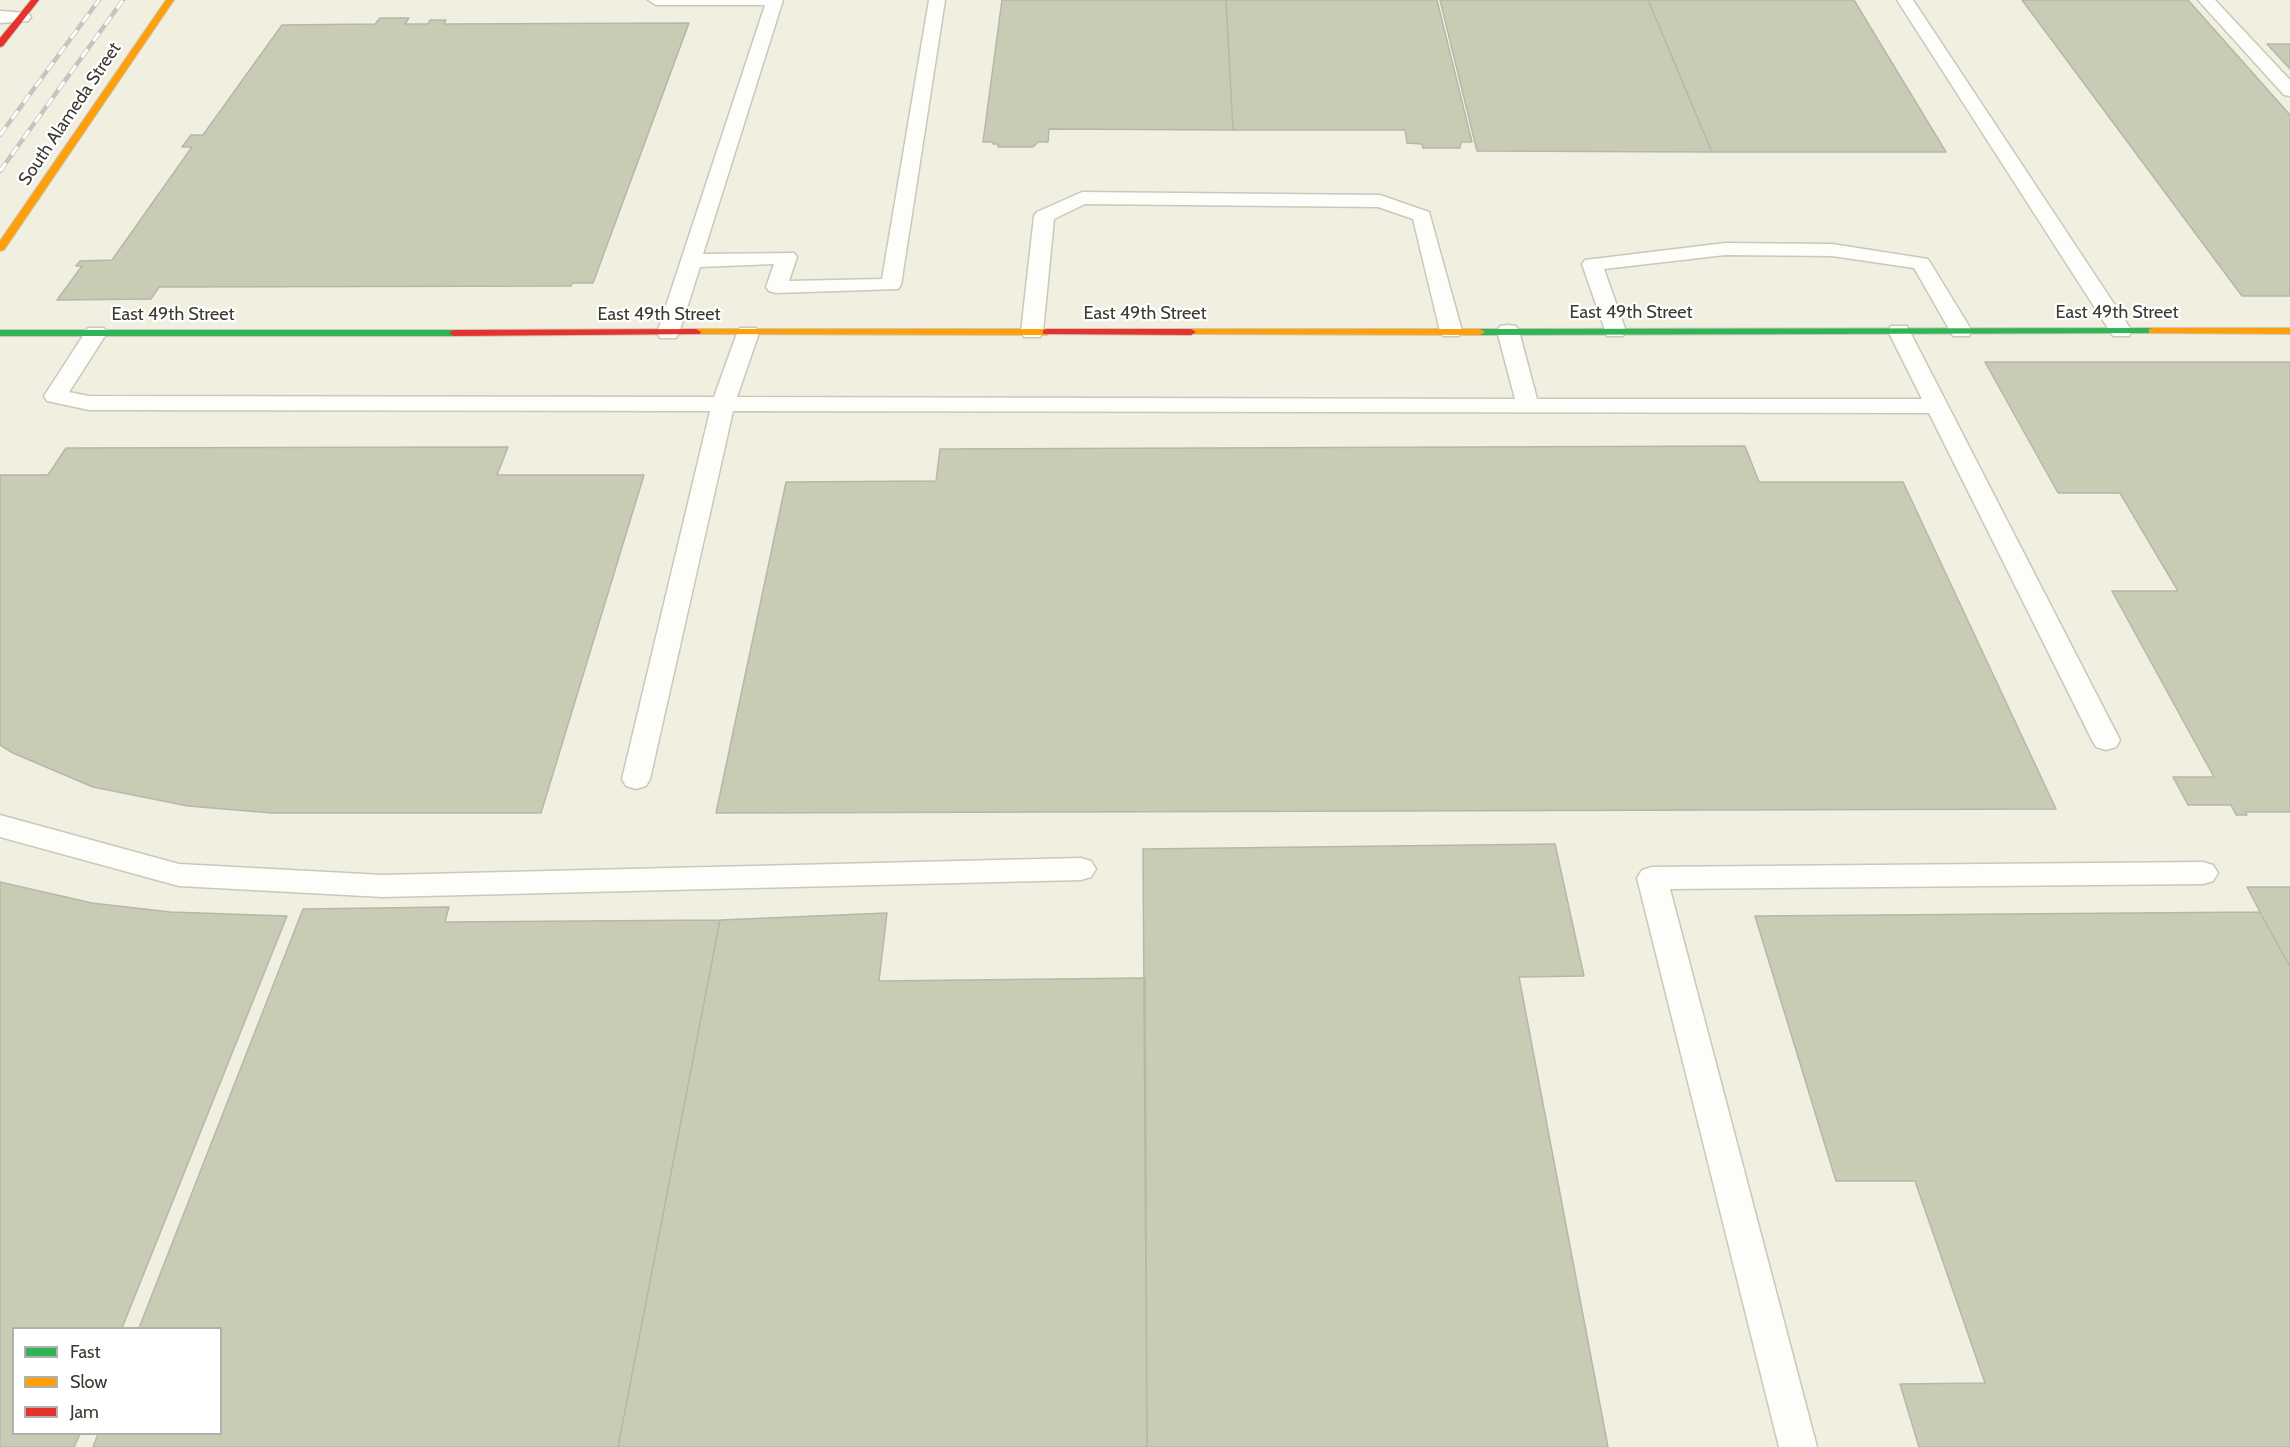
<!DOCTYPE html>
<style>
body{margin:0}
#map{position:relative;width:2290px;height:1447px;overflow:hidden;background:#f1efe0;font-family:Cabin,sans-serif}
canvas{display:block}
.legend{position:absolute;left:12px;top:1327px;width:210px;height:108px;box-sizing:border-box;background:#fff;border:2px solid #b1b0ac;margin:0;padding:8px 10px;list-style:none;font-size:18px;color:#3c3a30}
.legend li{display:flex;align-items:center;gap:12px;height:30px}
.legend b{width:30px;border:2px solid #b1b0ac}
</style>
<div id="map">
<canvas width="2290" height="1447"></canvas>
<ul class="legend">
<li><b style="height:8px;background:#30b455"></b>Fast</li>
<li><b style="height:8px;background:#ff9f0a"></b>Slow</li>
<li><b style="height:8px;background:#e5322d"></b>Jam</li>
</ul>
</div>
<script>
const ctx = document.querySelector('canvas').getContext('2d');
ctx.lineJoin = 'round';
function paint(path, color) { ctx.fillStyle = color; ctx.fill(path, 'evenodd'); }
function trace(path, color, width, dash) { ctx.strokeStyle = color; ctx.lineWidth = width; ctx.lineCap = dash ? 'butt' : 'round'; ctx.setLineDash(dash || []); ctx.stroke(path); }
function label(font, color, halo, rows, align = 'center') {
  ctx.font = font + ' Cabin,sans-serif'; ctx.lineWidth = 4.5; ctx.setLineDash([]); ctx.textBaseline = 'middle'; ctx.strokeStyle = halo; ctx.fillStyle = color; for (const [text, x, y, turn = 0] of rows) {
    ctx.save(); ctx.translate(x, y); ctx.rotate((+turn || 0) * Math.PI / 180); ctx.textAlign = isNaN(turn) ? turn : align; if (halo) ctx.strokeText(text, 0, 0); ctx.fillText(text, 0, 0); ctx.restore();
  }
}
const building = new Path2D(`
 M1002,0h224l7,130 -184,-1 -1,13h-10l-5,5h-35v-3h-5v-2h-10z
 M1226,0h211l35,142h-11l-1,6h-37l-1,-4 -15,-1 -2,-13h-172z
 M1440,0h208l64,152 -235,-1z
 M1648,0h206l92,152h-234z
 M2022,0h166l102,115v181h-48z
 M380,18h29l-4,6h23l2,-4h16l-2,4 245,-1 -96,260h-21l-1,3 -412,1 -8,12 -94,1 25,-34h-6l4,-5 32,-1 80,-113h-10l9,-12h12l79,-110 93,-1z
 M2267,44h23v25z
 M1985,362h305v450h-45l2,3h-11l-5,-10h-43l-15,-28h41l-102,-186h66l-58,-98h-62z
 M1745,446l14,36h144l153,327 -1340,4 70,-331 150,-1 4,-32z
 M508,447l-11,28h147l-103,338h-269l-84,-7 -95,-19 -80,-34 -13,-8v-270h48l18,-27z
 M1555,844l29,132 -65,1 89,470h-461l-4,-598z
 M0,882l92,21 78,9 117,4 -165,412h-108v106h66l-6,13h-74z
 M2247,887h43v80l-30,-55z
 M449,907l-4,15 275,-2 -102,527h-525l5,-13h122v-106h-81l164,-419z
 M2260,912l30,55v480h-371l-19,-63 85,-1 -70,-202h-79l-81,-265z
 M887,913l-8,68 266,-3 2,469h-529l102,-527z`);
paint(building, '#c9ccb5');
trace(building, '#b6b6ab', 1.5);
const lane = new Path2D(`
 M648,0h135l-80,254 91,-1 3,4 -8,24 93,-2 47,-279h16l-44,285 -3,4 -122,4 -7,-2 -3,-4 8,-23 -74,3 -21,66 -3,5h-16l-3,-5 108,-328h-109z
 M1897,0h16l219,331 -3,5h-16z
 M2198,0h17l75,80v16l-6,-1z
 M1082,192l298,3 49,17 33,119 -3,5h-16l-3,-5 -27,-112 -35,-12 -293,-3 -31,15 -11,113 -3,5h-16l-3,-5 13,-116 3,-4z
 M1725,243l107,1 96,15 44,72 -3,5h-16l-39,-68 -82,-12 -107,-1 -121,14 22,62 -3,5h-16l-25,-72 3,-4z
 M1508,325l8,1 3,5 18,68h385l-34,-68 3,-5h16l213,414 -4,7 -10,3 -10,-3 -4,-7 -163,-327 -1196,-2 -83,368 -4,7 -10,3 -10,-3 -4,-7 88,-368 -621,-1 -42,-9 -3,-5 44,-68h16l3,5 -38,59 20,4 625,1 23,-64 3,-5h16l3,5 -22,64 778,2 -18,-68 3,-5z
 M0,815l179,49 204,11 698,-17 10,3 5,8 -5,8 -10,3 -698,17 -204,-11 -179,-49z
 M2203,862l10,3 5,8 -5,8 -10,3 -533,5 147,558h-38l-142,-569 5,-8 10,-3z`);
const street = new Path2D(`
 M0,11l28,2 3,4 -3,4 -28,2z`);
const fast = new Path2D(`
 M2153,328l4,1v4l-677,2 -5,-3 5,-3z
 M0,330h454l5,3 -5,3h-454z`);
const slow = new Path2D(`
 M166,0h8l-170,250 -4,1v-10z
 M2153,328h137v6l-141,-1v-4z
 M696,329h351l5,3 -5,3 -355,-1 -1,-2z
 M1191,329h289l5,3 -5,3 -293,-1v-4z`);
const jam = new Path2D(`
 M31,0h8l-36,46 -3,1v-9z
 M696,329l5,3 -1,2 -246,2 -5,-3 5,-3z
 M1047,329h144l5,3 -5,3 -148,-1v-4z`);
trace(lane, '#c9c8bc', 3);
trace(street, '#c9c8bc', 3);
trace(fast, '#c9c8bc', 2);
trace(slow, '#c9c8bc', 2);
trace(jam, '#c9c8bc', 2);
paint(lane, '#fdfdfa');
paint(street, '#fdfdfa');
paint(fast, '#30b455');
paint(slow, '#ff9f0a');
paint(jam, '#e5322d');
const rail = new Path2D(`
 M0,135l99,-135
 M0,171l123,-171`);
trace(rail, '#c5c4c1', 4.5);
trace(rail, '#fff', 3, [10]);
label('18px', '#3c3a30', '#fff', [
 ["South Alameda Street",70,114,-56],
 ["East 49th Street",1631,313],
 ["East 49th Street",2117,313],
 ["East 49th Street",1145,314],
 ["East 49th Street",173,315],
 ["East 49th Street",659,315]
]);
</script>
